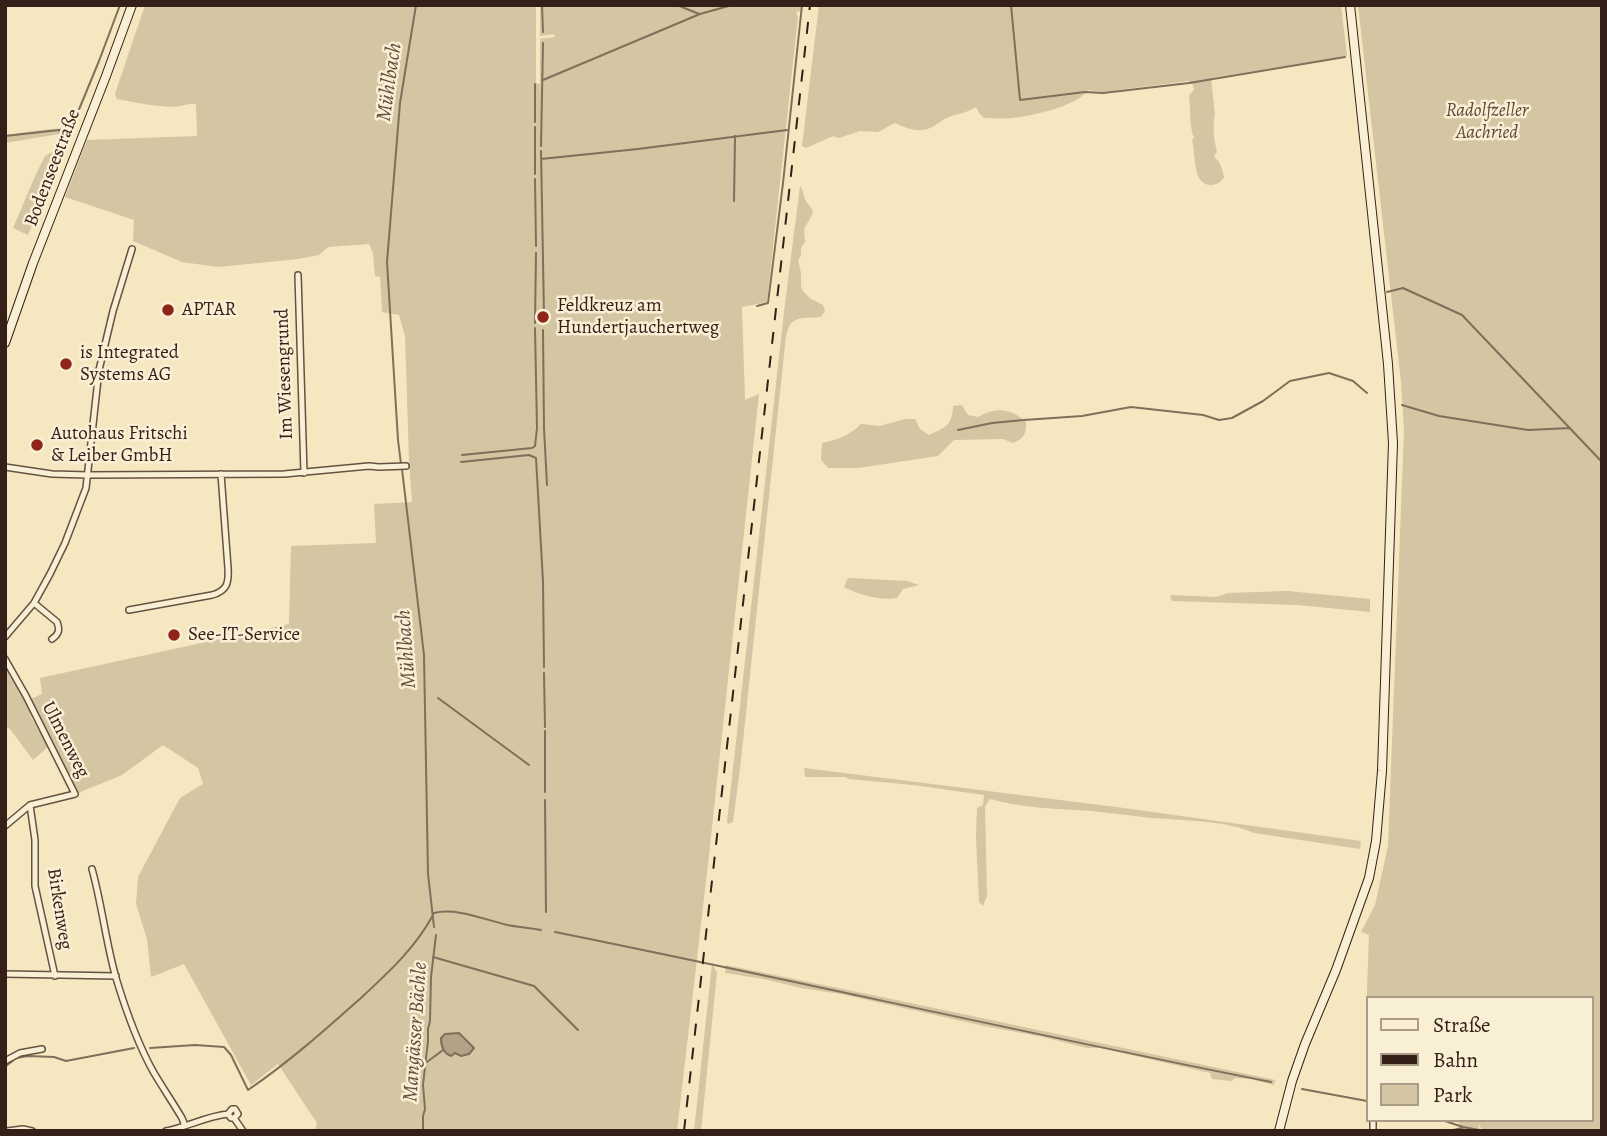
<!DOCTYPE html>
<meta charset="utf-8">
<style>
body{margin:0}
#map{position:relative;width:1607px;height:1136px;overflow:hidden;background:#f5e7bf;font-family:Alegreya,serif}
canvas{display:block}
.frame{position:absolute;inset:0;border:7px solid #342018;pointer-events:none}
.legend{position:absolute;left:1366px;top:996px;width:228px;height:126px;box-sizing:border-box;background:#f8efd5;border:2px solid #aa9c89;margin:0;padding:9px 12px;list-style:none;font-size:21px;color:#342018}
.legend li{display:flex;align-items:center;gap:14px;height:35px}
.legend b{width:35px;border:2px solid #aa9c89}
</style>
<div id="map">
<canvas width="1607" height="1136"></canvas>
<div class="frame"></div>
<ul class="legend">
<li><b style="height:9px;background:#f8efd5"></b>Straße</li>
<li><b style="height:9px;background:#342018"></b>Bahn</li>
<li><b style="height:19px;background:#d4c5a3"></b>Park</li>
</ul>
</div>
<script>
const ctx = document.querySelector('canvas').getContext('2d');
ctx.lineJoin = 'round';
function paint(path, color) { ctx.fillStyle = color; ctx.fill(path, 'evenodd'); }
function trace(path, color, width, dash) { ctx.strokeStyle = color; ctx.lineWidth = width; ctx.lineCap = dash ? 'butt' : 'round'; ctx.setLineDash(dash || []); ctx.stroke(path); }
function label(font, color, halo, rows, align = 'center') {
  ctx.font = font + ' Alegreya,serif'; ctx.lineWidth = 5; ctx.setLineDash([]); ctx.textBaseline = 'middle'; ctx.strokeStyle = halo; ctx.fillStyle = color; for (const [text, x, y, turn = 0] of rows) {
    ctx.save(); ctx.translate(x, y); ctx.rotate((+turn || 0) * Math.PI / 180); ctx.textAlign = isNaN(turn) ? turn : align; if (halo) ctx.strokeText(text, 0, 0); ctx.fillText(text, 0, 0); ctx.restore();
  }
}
paint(new Path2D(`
 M145,5h391v78l4,1v-45l15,-2 -1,-3 -14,2v-31h263l-3,6 -4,1 2,5 -31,285 -25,5 3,93 14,-6 -50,461 -32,276h-362l2,-8 -39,-59 -27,21 -67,-121 -33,13 -4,-38 -11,-35 2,-27 42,-79 23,-14 -5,-16 -35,-23 -41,30 -44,18 -47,-94 11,-5 -2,-16 249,-54 2,-78 85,-3 -2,-39 38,-2 -3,-41 -4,-125 -6,-21 -17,-3 -2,-35 -5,-1 -2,-23 -4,-9 -41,3 -9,8 -21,4 -80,8 -36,-5 -49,-21 1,-21 -69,-23 22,-57 110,-4 -1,-32c-7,-1 -9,1 -16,2 -15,3 -47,-4 -63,-7l-2,-5z
 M819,5h522l6,51 -136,22 4,37c-3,10 -1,26 2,36l-3,6c7,5 8,12 10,20 -4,6 -7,8 -14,8 -18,-1 -14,-32 -18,-45l2,-2c-5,-13 -3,-28 -5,-43l5,-5 -1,-5 -5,-4 -86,11 -14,-2c-12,17 -57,26 -77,28 -9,1 -18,0 -27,0l-5,-5 -3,-6c-9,6 -17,6 -27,10 -6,2 -10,6 -15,9 -14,8 -26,3 -39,-3l-17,9 -18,-1 -21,7 -6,-2 -27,12 -4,-2z
 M1358,5h244v1126h-119l-5,-8 2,8h-19l-3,-11h133v-122h-224v30v-38l2,-55 -8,-3 14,-27 13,-59 16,-416 -3,-48z
 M65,128l7,3 -44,104 -15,-7 23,-54 9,-18 11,-6 6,-10 -3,-6 -54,9v-8l37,-5z
 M800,186c4,4 3,10 6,15 3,5 6,6 7,12l-9,16 1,13 -4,6v8l-3,4 3,13v13l2,5 8,8 12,6 2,6 -4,6c-19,2 -30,-3 -35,19l-45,424 -8,62 -5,2 -1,-2 57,-510z
 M962,405l6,10 10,2c18,-10 32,-9 48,5 0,11 -1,16 -13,21l-10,-4 -49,1 -16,16 -80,12h-30l-7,-8 1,-17c15,-3 27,-7 39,-19l19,2 25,-7h10l5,10 9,6c17,-8 23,-9 24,-29z
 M848,578l59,3 12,4 -16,4 -6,9c-17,3 -38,-3 -53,-11z
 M1287,591l83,8v13l-72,-7 -126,-4 -2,-6 46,2 12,-4z
 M5,659l21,37 5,21 17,30 -15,13 -23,-31 -5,-3z
 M804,768l320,40 237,33 -1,8 -106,-16c-24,-12 -74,-13 -102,-15 -20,-2 -40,-5 -60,-7 -34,-2 -69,-3 -102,-12l-5,7 2,90 -4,10 -4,-4 -3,-66 1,-28 6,-3 1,-10 -71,-10 -64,-6 -4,-2h-40z
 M712,964l5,9 -16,158h-7z
 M726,965l156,32 393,83 -1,5 -24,-6 -15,-1 -4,3 -19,-2 -2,-6 -109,-25h-14l-44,-11 -59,-11 -143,-32 -40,-6 -37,-9 -39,-6z`), '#d4c5a3');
const water = new Path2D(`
 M459,1033l15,15 -5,6 -8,2 -6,-3 -4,3c-8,-3 -10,-10 -10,-18l4,-4z`);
paint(water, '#b3a386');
trace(water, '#806f5a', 2);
trace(new Path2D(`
 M542,5l1,27
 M677,5l22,9
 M1011,5l9,95 65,-8 18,1 86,-10 156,-26
 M543,80l157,-66 32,-9
 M535,84v38
 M73,124l26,-63 21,-56
 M535,127v47
 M5,136l54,-6 11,1 -13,33
 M541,146l2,-103
 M541,151l3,164
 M541,159l97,-10 149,-19
 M535,179l1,67
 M734,201l1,-65
 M1387,292l16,-4 59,27 140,147
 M757,306l11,-3 15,-120 19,-178
 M535,323l1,-70
 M543,330l1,98 3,57
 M1402,405l37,11 89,14 42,-2
 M958,430l34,-7 32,-3 58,-4 49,-9 72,8 16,5 13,-2 31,-17 27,-20 39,-8 24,8 14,12
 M462,455l70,-7 3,-2 2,-18 -2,-100
 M461,462l68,-7 7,3 7,124 1,85
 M401,464l-3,-24 -11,-178 13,-159 16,-98
 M402,469l22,186 4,219 6,53
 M544,673l1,54
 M438,698l91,67
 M545,731v61
 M545,800l1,112
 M434,913c21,-6 52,7 73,12 11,2 23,3 34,5
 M555,932c239,48 477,103 716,150
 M433,957l101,29 44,44
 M150,1048l45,-3 29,2 7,8 17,35c41,-28 77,-60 114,-93 27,-25 54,-50 71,-82
 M427,1062l16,-12
 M5,1067l11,-9 12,-2 26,1 12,4 68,-13
 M1302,1089l65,12
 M1442,1120l21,7 21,4
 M1453,1130l9,-2
 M423,1131v-15l2,-7 -2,-24 5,-44v-12l2,-8 1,-44 5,-42`), '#806f5a', 2);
const street = new Path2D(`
 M298,275l6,198
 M5,467l47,7 36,1 196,-1 85,-8 10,1 27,-1
 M34,603l23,19c3,8 2,12 -5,17
 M129,610l83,-15c15,-4 17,-12 16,-27l-7,-94
 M5,637l29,-34 16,-29 15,-31 21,-55 13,-118 14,-59 19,-62
 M5,659l21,37 49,98 -45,11 -25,21
 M30,805l5,35v46l20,90
 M92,869c10,36 14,74 24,109 10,33 21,65 38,95 9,15 19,30 28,45l3,8
 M5,974l111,2
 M5,1061l15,-8 22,-4
 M234,1118l9,13
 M7,1131l16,-2 9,2
 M166,1131c21,-4 41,-15 62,-17l4,-5h3l3,5 -4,4h-3l-3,-4
 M1373,1131v-11`);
const secondary = new Path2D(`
 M5,343l28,-80 73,-187 26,-71
 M1279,1131l13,-50 13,-37 31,-74 33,-92 7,-37 6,-70 11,-328 -5,-79 -38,-359`);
trace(street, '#645242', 8);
trace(secondary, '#342018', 10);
trace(street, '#f8efd5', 5);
trace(secondary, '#f8efd5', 8);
trace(new Path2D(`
 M684,1131l126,-1126`), '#342018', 2, [12, 12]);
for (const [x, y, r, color] of [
 [168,310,7,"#8f2418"],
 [543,317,7,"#8f2418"],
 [66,364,7,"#8f2418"],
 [37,445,7,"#8f2418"],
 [174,635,7,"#8f2418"]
]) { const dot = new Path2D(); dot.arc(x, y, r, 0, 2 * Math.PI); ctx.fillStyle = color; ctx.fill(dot); trace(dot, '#f8efd5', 2.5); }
label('italic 19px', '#5c493b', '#f8efd5', [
 ["Radolfzeller",1487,111],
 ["Aachried",1487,133]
]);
label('19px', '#342018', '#f8efd5', [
 ["Bodenseestraße",53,168,-69],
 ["Im Wiesengrund",285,374,-92],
 ["Ulmenweg",65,740,63],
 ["Birkenweg",59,909,81]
]);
label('19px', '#342018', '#f8efd5', [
 ["Feldkreuz am",557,306],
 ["Hundertjauchertweg",557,328],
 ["APTAR",182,310],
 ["is Integrated",80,353],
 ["Systems AG",80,375],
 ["Autohaus Fritschi",51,434],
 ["& Leiber GmbH",51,456],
 ["See-IT-Service",188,635]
], 'left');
label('italic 21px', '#604e3e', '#f8efd5', [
 ["Mühlbach",390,82,-82],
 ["Mühlbach",407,649,-94],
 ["Mangässer Bächle",416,1032,-86]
]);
</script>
